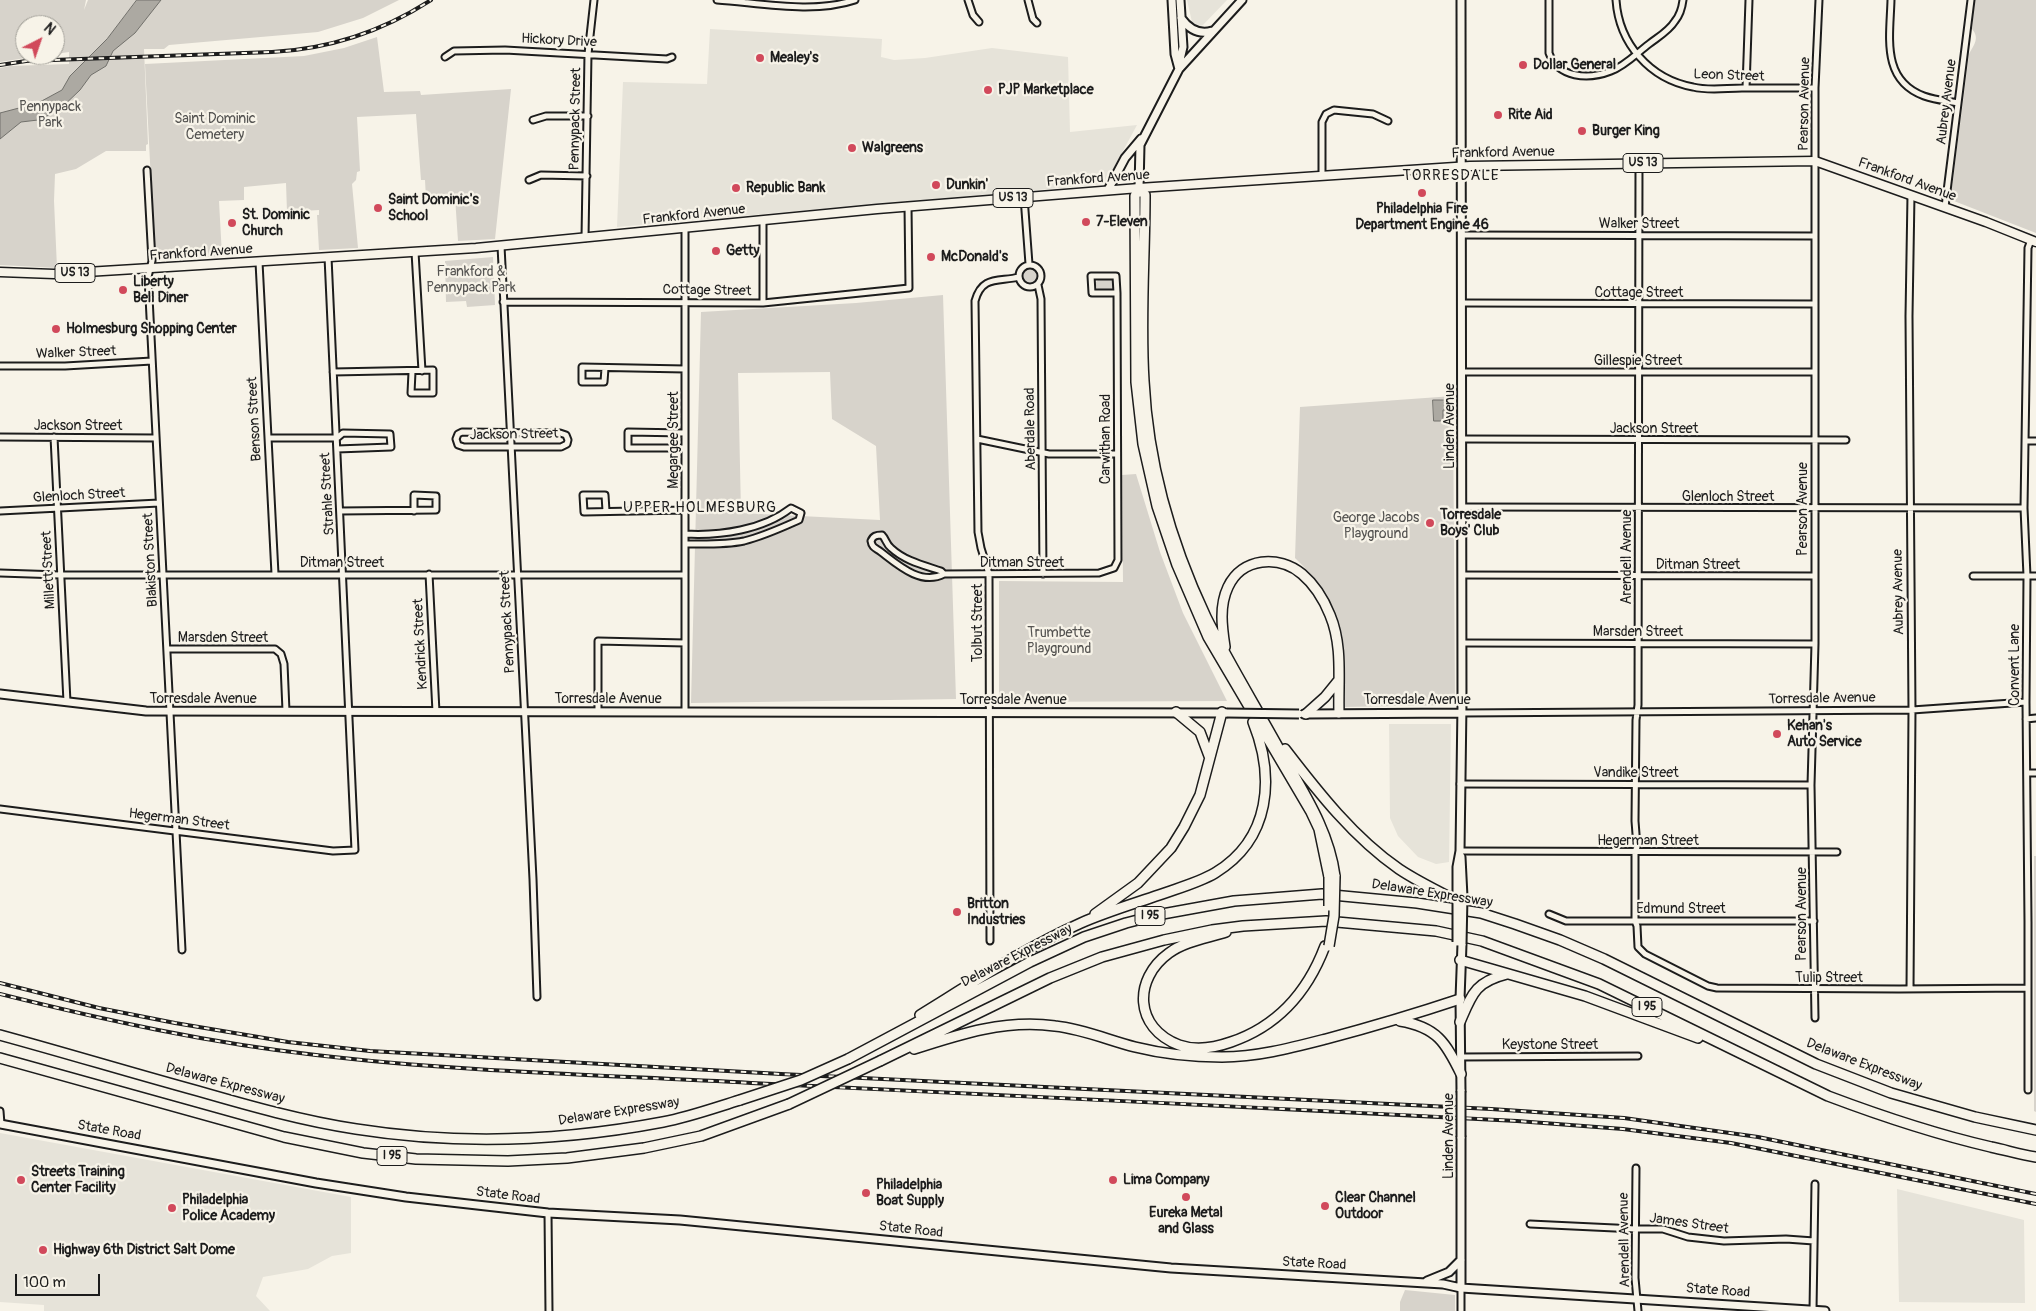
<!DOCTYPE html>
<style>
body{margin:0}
#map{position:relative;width:2036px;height:1311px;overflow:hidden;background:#f7f3e8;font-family:Pangolin,sans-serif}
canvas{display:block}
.north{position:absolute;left:15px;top:15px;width:50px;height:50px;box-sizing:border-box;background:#f7f3e8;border:1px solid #9f9d96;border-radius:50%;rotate:41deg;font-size:14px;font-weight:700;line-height:20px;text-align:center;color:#1c1c1c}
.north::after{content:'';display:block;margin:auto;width:18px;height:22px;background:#d1495b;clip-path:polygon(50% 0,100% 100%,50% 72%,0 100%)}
.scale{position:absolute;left:15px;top:1274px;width:85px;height:22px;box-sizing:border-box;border:2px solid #1c1c1c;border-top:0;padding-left:6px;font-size:15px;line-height:18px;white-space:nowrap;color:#1c1c1c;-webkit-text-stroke:4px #f7f3e8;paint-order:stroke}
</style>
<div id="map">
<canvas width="2036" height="1311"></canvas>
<div class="north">N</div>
<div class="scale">100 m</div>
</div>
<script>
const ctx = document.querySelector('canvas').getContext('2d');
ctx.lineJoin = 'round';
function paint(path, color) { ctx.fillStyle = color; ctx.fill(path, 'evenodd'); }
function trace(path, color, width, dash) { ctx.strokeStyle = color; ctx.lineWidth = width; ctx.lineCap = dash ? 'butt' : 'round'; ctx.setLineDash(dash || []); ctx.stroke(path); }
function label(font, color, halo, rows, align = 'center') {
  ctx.font = font + ' Pangolin,sans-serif'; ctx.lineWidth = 4.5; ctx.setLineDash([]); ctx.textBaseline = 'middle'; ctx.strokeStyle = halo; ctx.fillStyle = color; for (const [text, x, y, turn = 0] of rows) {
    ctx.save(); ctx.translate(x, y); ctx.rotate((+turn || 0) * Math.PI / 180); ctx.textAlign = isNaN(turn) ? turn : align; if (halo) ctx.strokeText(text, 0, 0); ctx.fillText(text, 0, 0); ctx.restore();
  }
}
paint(new Path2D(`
 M1187,0h40l-24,25 -4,1 -7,-4z
 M710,29l172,10 -1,18 13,3 31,-2 67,-10 76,9 2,75 67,-7 -32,59 -488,43 6,-145 84,2z
 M1389,724h62l-2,138 -13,2 -18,-7 -20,-21 -8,-18z
 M0,1133l351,64v56l-19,3 -24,13 -45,8 -7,19 14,15h-226v-6l-44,-3z
 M1897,1189l127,31 1,83 -126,-1z`), '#e6e3d9');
paint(new Path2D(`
 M0,0h86l-2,10 4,-10h311l-36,18 -45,14 -149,13 -5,4h-20l4,95 -2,1v6h-40l-30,18 -21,5 -1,27 3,67 -57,-3v-197l10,-2 59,-2v-12l-14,2v-29h-30v30h20l-45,7z
 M1975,0h61v233l-82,-32 -3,-6 18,-141c5,-9 11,-16 3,-25z
 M377,37l7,55 36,-1 1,4 90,-6 -16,150 -37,2 -3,-44 -29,2 -1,-19h-4l-5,-66 -59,3 3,54 -3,1 -1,8 -4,4 6,64 -39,2 -2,-35h2v-5l-32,2 -1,-29 -42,4v13l-25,1 3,55 -67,4 -10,-196 159,-8 40,-8z
 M493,257l2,48 -28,2 -1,-6 -20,1 -1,-41z
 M1023 275a8 8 0 1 1 16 0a8 8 0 1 1-16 0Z
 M1100,278l11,1 3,3 -1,6 -3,2h-12l-3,-7z
 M943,295l13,404 -265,4 10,-391 155,-9zM830,372l2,47 44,27 4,74 -139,-7 -3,-140z
 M1453,396l2,309 -110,2c0,-66 0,-101 -50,-149l5,-151z
 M1136,474l24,78 23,61 44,88 -228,1v-121l124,1 -1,-107z
 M2034,856h2v256l-2,-1z
 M1405,1290l50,5v16h-55v-9z`), '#d7d3cb');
const water = new Path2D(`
 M137,0h24l-26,33 -22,18 -7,15 -15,9 -11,15 -22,21 -20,9 -17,2 -21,17v-26l38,-10 24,-13 8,-14 37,-37z
 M1433,400h15v10h-5v11h-9z`);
paint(water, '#aca9a2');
trace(water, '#72716c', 1);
const street = new Path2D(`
 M717,0c43,3 97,14 138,0
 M968,0l5,15 6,7
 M1028,0l5,19 4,4
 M1549,0v53c9,25 39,27 62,18 14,-5 26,-18 38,-27 9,-7 20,-13 26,-23 5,-6 7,-13 8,-21
 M1616,0c3,44 34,79 77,87 16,4 33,1 49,1 25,0 49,0 73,0
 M1891,0c-1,37 -10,80 33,96 11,4 23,5 34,7
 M445,57l9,-6 51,-1 162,9 5,-2
 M1746,88l3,-88
 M533,120l13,-4h42
 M1639,163l-1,542 -2,15 -1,101 2,26 -2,5v69l2,5 1,21 7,7 63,32 9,2 182,1 129,-1
 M147,170l5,91 -4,16 34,673
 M1322,175v-53l4,-8 8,-4 39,4 15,7
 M529,180l12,-5 46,1
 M1024,197l5,67
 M1945,207l26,-207
 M763,220v83
 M1462,235l353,1
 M585,238l3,-184 6,-54
 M501,246l32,633 4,118
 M415,252l7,119
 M259,262l16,312
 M1019 276a11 11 0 1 1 22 0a11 11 0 1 1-22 0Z
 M1038,285l3,14 2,275
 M503,302l260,1 146,-15 -1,-82
 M1463,303l352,1
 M0,366h65l87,-5
 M605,368l-1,14h-22v-15l103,2
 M333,372l100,-2v23h-22l1,-21
 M1462,372h352
 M462,432l98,1 6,2 2,5 -1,4 -6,3h-97l-6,-2 -2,-6 2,-5z
 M685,433l-57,-1v16h57
 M0,437l156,1
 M54,437l13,265
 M268,438h69l6,-5 47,1 1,13 -54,2
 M977,439l72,15h68
 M1462,439l384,1
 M2026,441h10
 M1462,507l562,1
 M0,511l159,-8
 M340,511l96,-1v-14l-22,-1v16
 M606,511l-1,-16h-22l1,17 101,-2
 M685,544c19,0 40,1 59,-3 20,-5 37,-13 55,-21l2,-7 -10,-5c-28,22 -71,28 -106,26
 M0,573l60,2h625
 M429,574l7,138
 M944,574l-3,-3c-18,-6 -36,-10 -50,-23 -5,-4 -5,-9 -9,-13 -6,0 -9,1 -11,6 1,7 5,7 10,11 17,13 40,34 63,22l155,-1 15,-5 4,-8 -1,-267 -1,-17h-25l1,17h25
 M1462,575l352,1
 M1973,576h63
 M1462,643l353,1
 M167,649h108l6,5 3,10 2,47
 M598,712v-71l87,2
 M685,712v-484
 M1462,713l450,-3 114,-8
 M2026,719l10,-1
 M2027,773h9
 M1460,784l351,1
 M0,809l333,42 22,-1 -27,-593
 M1460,851l377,1
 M1549,914l17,7h248
 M990,941l-1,-367 -8,-26 -3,-16 -3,-231c7,-26 24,-19 44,-24
 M1910,989l2,-279 -3,-394 2,-121
 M1815,1018l-4,-233 4,-141v-556l4,-88
 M1461,1057l177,-1
 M2028,1090v-168l-2,-220 1,-126 -3,-68 4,-260 3,-8
 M0,1111l1,13
 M1636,1168l-1,110 3,33
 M548,1213l1,98
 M1530,1224l106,5h27l25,8 36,4 62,-2 28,2
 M1461,1288v23
 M1813,1310l2,-126`);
const secondary = new Path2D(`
 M1172,0l3,54 4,15
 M1181,18c8,11 18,17 31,13
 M1179,64l4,-17 -3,-47
 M1139,188l1,-43 39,-76 63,-69
 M1108,190l17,-32 16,-19
 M0,694l146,17 1080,2
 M1304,714l158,-1
 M1461,857l2,40
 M1457,894v-27l3,-16 2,-147 -1,-704
 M1461,1091l-1,-92 2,-55
 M0,1124l316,59 90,14 142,16 132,7 491,48 272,16 18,4 364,23
 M1461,1137v151
 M1427,1281l22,-9 12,-12`);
const primary = new Path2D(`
 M0,272l54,2 422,-26 401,-39 262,-21 331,-22 345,-5 171,61 50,20`);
const highway = new Path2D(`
 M1225,647c-3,-20 -6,-41 3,-60 14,-30 51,-32 74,-13 13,11 22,26 28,41 13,31 8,65 9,98
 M1176,712l24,20 9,24
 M1306,714l19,-17 13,-16
 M1285,749c33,43 69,89 114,120 21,14 43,24 64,35
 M1329,877l-10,-48 -8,-17 -103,-175 -31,-72 -20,-59 -14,-62 -7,-62 -1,-186 4,-8 6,7c0,62 -5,124 -1,186 4,81 27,162 62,236 24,48 52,93 77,139 22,39 46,75 52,120
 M1095,914l43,-31 33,-35 13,-21 16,-32 22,-83
 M1226,932c-18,6 -41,9 -57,21 -36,26 -35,75 10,92 17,6 35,3 52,-3 47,-16 77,-51 94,-96
 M1460,960l125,36 113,42
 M920,1015c52,-32 105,-67 161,-92 25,-11 52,-19 78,-28 19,-7 39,-12 56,-22 56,-34 60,-96 38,-151
 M1400,1021c37,6 46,22 61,53
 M1460,1022c12,-28 15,-40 47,-48
 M0,1035c66,18 132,38 198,56 52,15 105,30 158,38 101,16 207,12 307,-7 26,-5 51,-14 77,-22
 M914,1049c46,-15 92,-30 141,-23 28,3 53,14 80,21 28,7 58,10 87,10 35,0 69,-9 104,-18 45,-12 89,-25 134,-40
 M0,1058l284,79 79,16 53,6 92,2 59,-3 77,-10 57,-12 88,-32
 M848,1059l182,-97 54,-25 42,-14 31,-8 77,-14 88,-7 95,9 64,10 34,11 45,16 44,19 212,105 75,29 84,24 61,13
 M880,1061l170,-83 52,-21 62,-17 48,-10 31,-4 83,-5 110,10 46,10 117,43 229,112c53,20 107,38 163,51 15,3 30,8 45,10`);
trace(street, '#1c1c1c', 9);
trace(secondary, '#1c1c1c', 11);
trace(primary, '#1c1c1c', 11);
trace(highway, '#1c1c1c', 12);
trace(street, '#f7f3e8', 5);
trace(secondary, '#f7f3e8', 7);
trace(primary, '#f7f3e8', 8);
trace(highway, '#f7f3e8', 9);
const rail = new Path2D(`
 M0,65l26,-4 246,-9c57,-3 111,-21 159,-52
 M0,983l99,25 76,15 113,19 82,9 411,23 710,35 133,9 134,19 278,57
 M0,994c104,26 209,49 316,61 144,17 290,20 435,28 255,13 511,24 766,38l106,8 108,14 305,61`);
trace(rail, '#1c1c1c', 4);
trace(rail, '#f7f3e8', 2, [5.5]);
const secondaryBridge = new Path2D(`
 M1227,713l72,1
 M1457,942v-48
 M1462,944l1,-47
 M1461,1137v-46`);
const highwayBridge = new Path2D(`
 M1329,877v29
 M1329,946l5,-30 1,-40
 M740,1100l61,-20 47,-21
 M789,1104l91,-43`);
trace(secondaryBridge, '#1c1c1c', 11, []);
trace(highwayBridge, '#1c1c1c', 12, []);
trace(secondaryBridge, '#f7f3e8', 7);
trace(highwayBridge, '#f7f3e8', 9);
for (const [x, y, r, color] of [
 [760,58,5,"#d1495b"],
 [1523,65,5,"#d1495b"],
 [988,90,5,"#d1495b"],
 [1498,115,5,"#d1495b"],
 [1582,131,5,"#d1495b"],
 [852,148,5,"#d1495b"],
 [936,185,5,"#d1495b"],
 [736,188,5,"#d1495b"],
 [1422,193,5,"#d1495b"],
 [378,208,5,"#d1495b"],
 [1086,222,5,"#d1495b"],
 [232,223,5,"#d1495b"],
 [716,251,5,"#d1495b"],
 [931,257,5,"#d1495b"],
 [123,290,5,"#d1495b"],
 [56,329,5,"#d1495b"],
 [1430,523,5,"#d1495b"],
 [1777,734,5,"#d1495b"],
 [957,912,5,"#d1495b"],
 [21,1180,5,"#d1495b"],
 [1113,1180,5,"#d1495b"],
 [866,1193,5,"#d1495b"],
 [1186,1197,5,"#d1495b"],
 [1325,1206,5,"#d1495b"],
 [172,1208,5,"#d1495b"],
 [43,1250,5,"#d1495b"]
]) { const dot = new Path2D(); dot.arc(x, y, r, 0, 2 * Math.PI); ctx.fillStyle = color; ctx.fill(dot); trace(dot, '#f7f3e8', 2); }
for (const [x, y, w] of [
 [1643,163,40],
 [1013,198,40],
 [75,273,40],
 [1150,916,30],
 [1647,1007,30],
 [392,1156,30]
]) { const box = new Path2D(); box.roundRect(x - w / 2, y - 9.5, w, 19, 4); ctx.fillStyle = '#f7f3e8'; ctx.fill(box); trace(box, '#1c1c1c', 1); }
label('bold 12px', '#1c1c1c', null, [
 ["US 13",1643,163],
 ["US 13",1013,198],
 ["US 13",75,273],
 ["I 95",1150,916],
 ["I 95",1647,1007],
 ["I 95",392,1156]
]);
label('14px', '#1c1c1c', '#f7f3e8', [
 ["Hickory Drive",559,41,3],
 ["Leon Street",1729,76,2],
 ["Aubrey Avenue",1947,102,-83],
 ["Pearson Avenue",1805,104,-89],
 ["Pennypack Street",576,119,-89],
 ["Frankford Avenue",1503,153,-1],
 ["Frankford Avenue",1098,179,-4],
 ["Frankford Avenue",1907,180,20],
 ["Frankford Avenue",694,215,-6],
 ["Walker Street",1639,224],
 ["Frankford Avenue",201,253,-4],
 ["Cottage Street",707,291,1],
 ["Cottage Street",1639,293],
 ["Walker Street",76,353,-2],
 ["Gillespie Street",1638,361],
 ["Benson Street",255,419,-93],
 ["Jackson Street",78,426],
 ["Linden Avenue",1450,426,-90],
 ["Aberdale Road",1031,429,-91],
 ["Jackson Street",1654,429],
 ["Jackson Street",514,435,-1],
 ["Carwithan Road",1106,439,-90],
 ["Megargee Street",674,440,-90],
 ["Strahle Street",328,494,-93],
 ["Glenloch Street",79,496,-3],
 ["Glenloch Street",1728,497],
 ["Pearson Avenue",1803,509,-90],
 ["Arendell Avenue",1627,557,-90],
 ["Blakiston Street",151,560,-93],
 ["Ditman Street",342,563],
 ["Ditman Street",1022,563],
 ["Ditman Street",1698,565],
 ["Millett Street",49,570,-93],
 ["Aubrey Avenue",1899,592,-91],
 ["Pennypack Street",508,622,-93],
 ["Tolbut Street",978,623,-90],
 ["Marsden Street",1638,632],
 ["Marsden Street",223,638],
 ["Kendrick Street",421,644,-93],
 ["Convent Lane",2015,665,-90],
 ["Torresdale Avenue",203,699],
 ["Torresdale Avenue",608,699],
 ["Torresdale Avenue",1822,699,-1],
 ["Torresdale Avenue",1013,700],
 ["Torresdale Avenue",1417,700],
 ["Vandike Street",1636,773],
 ["Hegerman Street",179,820,7],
 ["Hegerman Street",1648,841],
 ["Delaware Expressway",1432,894,9],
 ["Edmund Street",1681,909],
 ["Pearson Avenue",1802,914,-90],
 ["Delaware Expressway",1017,956,-27],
 ["Tulip Street",1829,978],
 ["Keystone Street",1550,1045],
 ["Delaware Expressway",1864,1065,21],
 ["Delaware Expressway",225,1084,15],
 ["Delaware Expressway",619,1112,-9],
 ["State Road",109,1131,10],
 ["Linden Avenue",1449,1136,-90],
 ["State Road",508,1196,7],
 ["James Street",1689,1224,8],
 ["State Road",911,1230,6],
 ["Arendell Avenue",1625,1240,-91],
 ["State Road",1314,1264,3],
 ["State Road",1718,1291,4]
]);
label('bold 14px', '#1c1c1c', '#f7f3e8', [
 ["Mealey's",770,58],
 ["Dollar General",1533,65],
 ["PJP Marketplace",998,90],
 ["Rite Aid",1508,115],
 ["Burger King",1592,131],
 ["Walgreens",862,148],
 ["Dunkin'",946,185],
 ["Republic Bank",746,188],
 ["Saint Dominic's",388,200],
 ["School",388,216],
 ["Philadelphia Fire",1422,209,"center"],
 ["Department Engine 46",1422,225,"center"],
 ["St. Dominic",242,215],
 ["Church",242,231],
 ["7-Eleven",1096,222],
 ["Getty",726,251],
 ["McDonald's",941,257],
 ["Liberty",133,282],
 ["Bell Diner",133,298],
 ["Holmesburg Shopping Center",66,329],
 ["Torresdale",1440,515],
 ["Boys' Club",1440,531],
 ["Kehan's",1787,726],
 ["Auto Service",1787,742],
 ["Britton",967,904],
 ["Industries",967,920],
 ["Streets Training",31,1172],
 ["Center Facility",31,1188],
 ["Lima Company",1123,1180],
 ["Philadelphia",876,1185],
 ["Boat Supply",876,1201],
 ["Clear Channel",1335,1198],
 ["Outdoor",1335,1214],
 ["Philadelphia",182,1200],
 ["Police Academy",182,1216],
 ["Eureka Metal",1186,1213,"center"],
 ["and Glass",1186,1229,"center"],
 ["Highway 6th District Salt Dome",53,1250]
], 'left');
label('14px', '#545351', '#f7f3e8', [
 ["Pennypack",50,107],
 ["Park",50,123],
 ["Saint Dominic",215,119],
 ["Cemetery",215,135],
 ["Frankford &",471,272],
 ["Pennypack Park",471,288],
 ["George Jacobs",1376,518],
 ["Playground",1376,534],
 ["Trumbette",1059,633],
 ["Playground",1059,649]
]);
ctx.letterSpacing = '1px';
label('15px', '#1c1c1c', '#f7f3e8', [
 ["TORRESDALE",1451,176],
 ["UPPER HOLMESBURG",700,508]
]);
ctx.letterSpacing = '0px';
</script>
